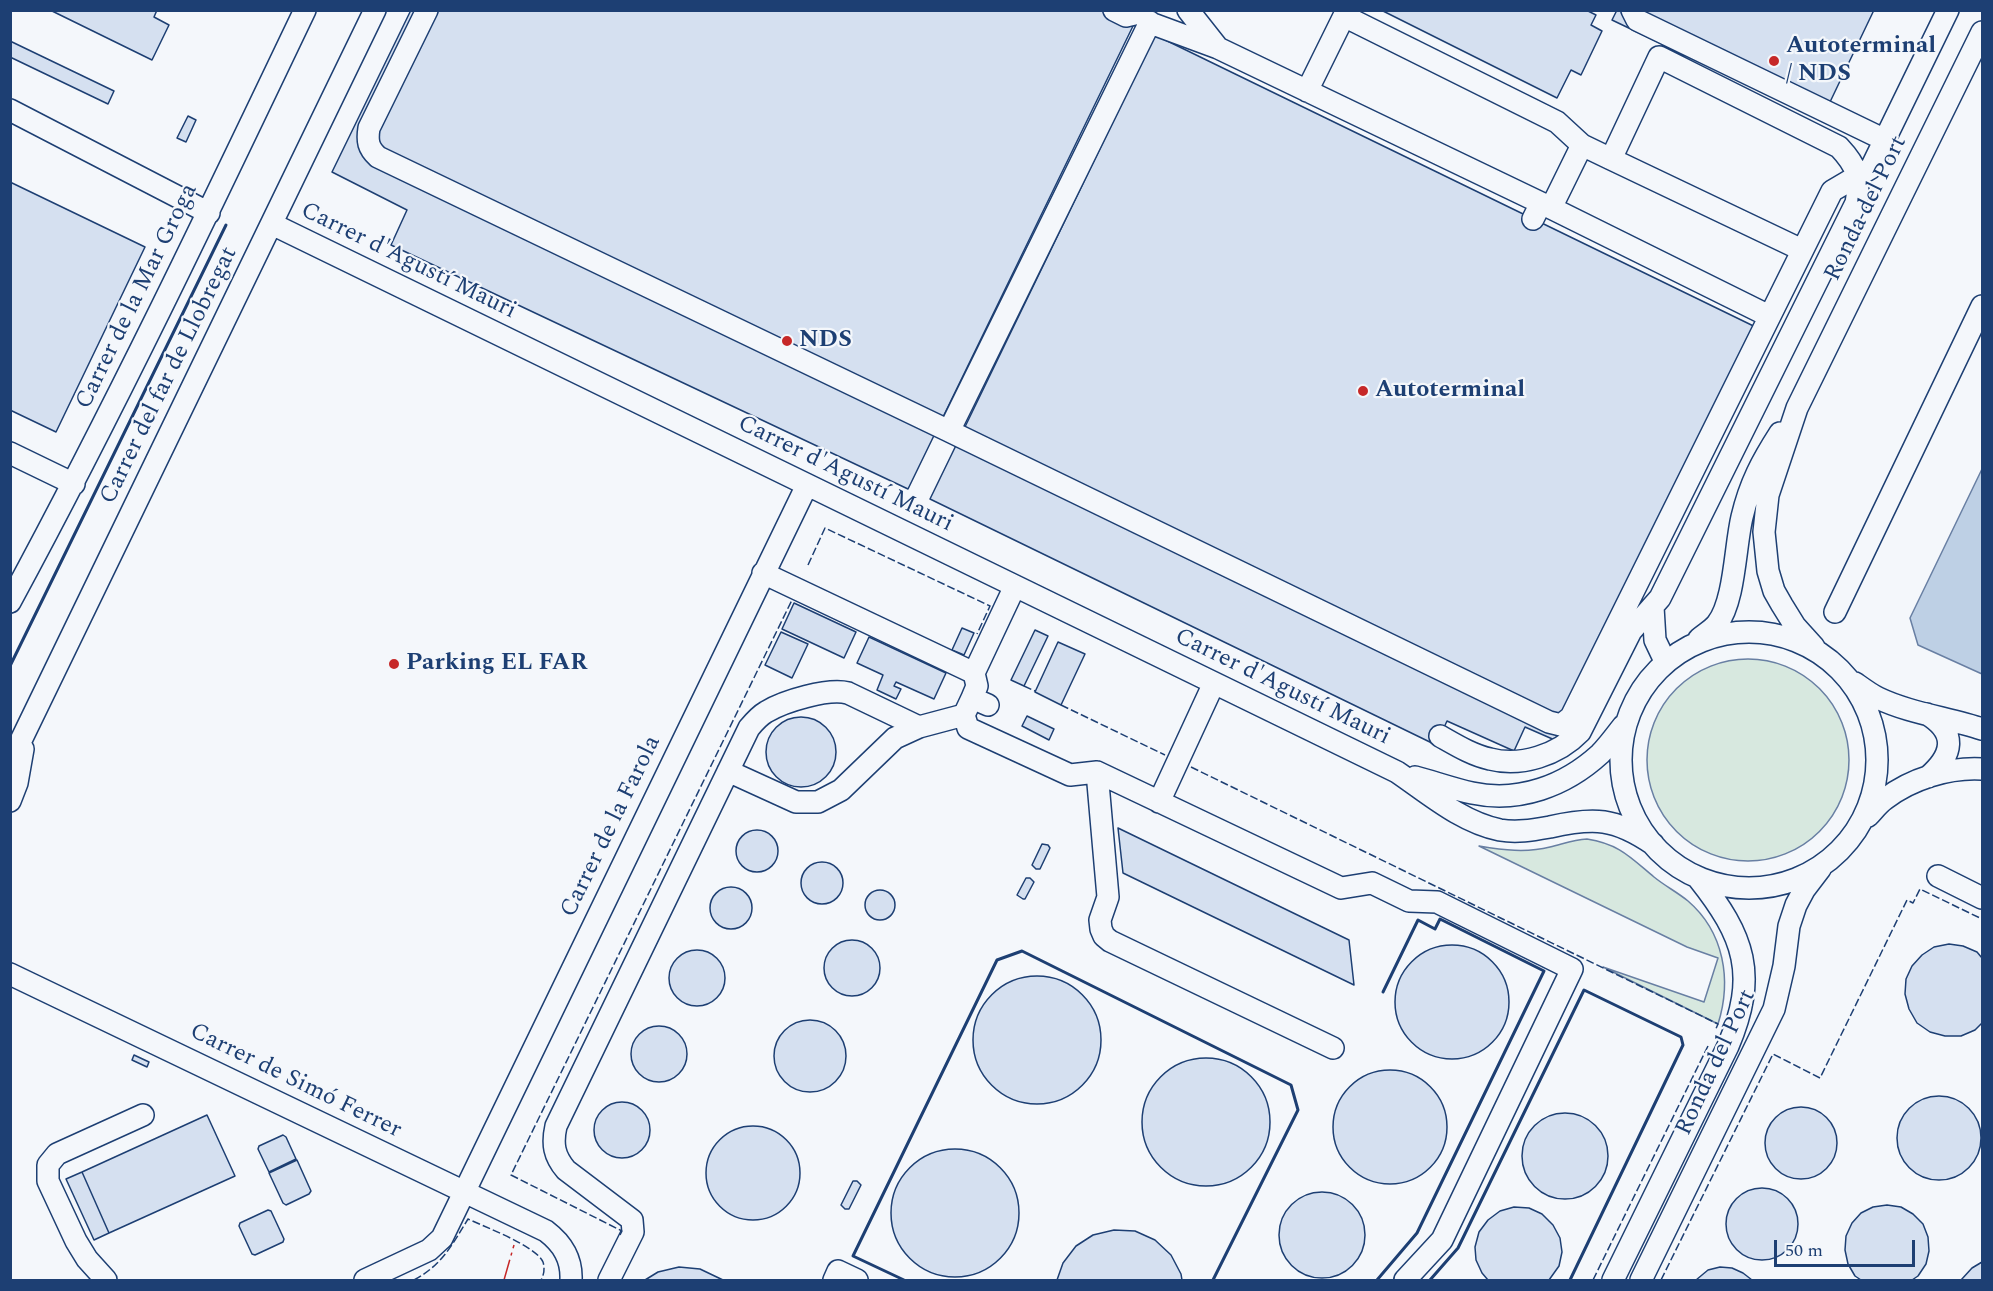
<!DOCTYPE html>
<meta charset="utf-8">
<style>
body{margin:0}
#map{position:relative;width:1993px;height:1291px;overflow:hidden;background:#f4f7fb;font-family:Spectral,serif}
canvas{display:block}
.frame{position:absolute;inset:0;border:12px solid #1d3f73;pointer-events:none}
.scale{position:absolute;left:1774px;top:1240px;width:141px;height:27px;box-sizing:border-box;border:3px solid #1d3f73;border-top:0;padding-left:8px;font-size:18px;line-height:21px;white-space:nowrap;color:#1d3f73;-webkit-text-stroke:4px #f4f7fb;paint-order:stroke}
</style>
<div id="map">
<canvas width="1993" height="1291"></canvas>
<div class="frame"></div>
<div class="scale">50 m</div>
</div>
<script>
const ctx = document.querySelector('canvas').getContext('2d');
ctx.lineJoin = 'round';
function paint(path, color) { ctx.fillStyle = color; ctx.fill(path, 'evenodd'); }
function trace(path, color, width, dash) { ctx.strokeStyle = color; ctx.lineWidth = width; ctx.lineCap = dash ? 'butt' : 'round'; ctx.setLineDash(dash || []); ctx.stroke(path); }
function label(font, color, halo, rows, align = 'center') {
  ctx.font = font + ' Spectral,serif'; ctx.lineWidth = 4.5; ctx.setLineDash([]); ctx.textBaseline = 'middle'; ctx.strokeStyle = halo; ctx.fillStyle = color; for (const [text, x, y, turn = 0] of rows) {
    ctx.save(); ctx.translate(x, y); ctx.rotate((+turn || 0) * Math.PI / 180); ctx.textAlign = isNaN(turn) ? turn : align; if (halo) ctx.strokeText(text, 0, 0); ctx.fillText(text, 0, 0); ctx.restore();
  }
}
const green = new Path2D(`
 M1647 760a101 101 0 1 1 202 0a101 101 0 1 1-202 0Z
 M1587,839c32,5 43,18 67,38 11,9 23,15 34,24 36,31 44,79 30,123l-115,-57 101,35 14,-44 -31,-11 -208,-101c24,4 47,7 71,1 13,-3 23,-7 37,-8z`);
paint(green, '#d7e8df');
trace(green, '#687fa3', 1.5);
const water = new Path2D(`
 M1982,469v205l-64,-29 -8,-27z`);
paint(water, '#bed0e5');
trace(water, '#687fa3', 1.5);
const building = new Path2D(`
 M50,10h107l-3,7 15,8 -17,35z
 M411,10h690l32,16 -225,463 -517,-244 16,-35 -75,-38z
 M1381,10h205l10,5 -5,10 11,6 -21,44 -10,-5 -14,28z
 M1617,10h257l-44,92 31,37 -249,-119z
 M1155,35l617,300 -215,406 -32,-14 -11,24 -67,-30 -11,24 -506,-246z
 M10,41l104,50 -6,13 -98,-47z
 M188,116l8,4 -10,22 -9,-4z
 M10,182l135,65 -89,185 -46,-22z
 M794,603l62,29 -12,26 -62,-29z
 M962,628l12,5 -10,22 -12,-5z
 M1035,630l13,6 -24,50 -13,-6z
 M781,632l27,12 -16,34 -27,-13z
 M869,637l77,36 -12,26 -38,-17 -2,4 7,3 -5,10 -19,-9 6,-15 -26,-12z
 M1058,642l27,12 -24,51 -26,-13z
 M1027,716l27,13 -5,11 -27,-14z
 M766 752a35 35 0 1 1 70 0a35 35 0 1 1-70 0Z
 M1118,828l231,112 5,45 -231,-112z
 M736 851a21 21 0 1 1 42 0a21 21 0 1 1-42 0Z
 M1042,844l6,1 2,3 -10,21h-4l-4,-4z
 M801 883a21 21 0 1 1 42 0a21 21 0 1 1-42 0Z
 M1026,878h4l4,4 -9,17h-2l-6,-4z
 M710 908a21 21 0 1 1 42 0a21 21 0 1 1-42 0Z
 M865 905a15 15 0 1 1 30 0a15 15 0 1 1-30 0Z
 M824 968a28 28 0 1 1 56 0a28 28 0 1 1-56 0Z
 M1949,944l14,2 14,6 5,6v65l-7,7 -14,6h-16l-15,-4 -13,-9 -8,-14 -4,-15 1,-15 6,-13 10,-11 12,-8z
 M1395 1002a57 57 0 1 1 114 0a57 57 0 1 1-114 0Z
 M669 978a28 28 0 1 1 56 0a28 28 0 1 1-56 0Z
 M973 1040a64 64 0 1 1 128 0a64 64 0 1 1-128 0Z
 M774 1056a36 36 0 1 1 72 0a36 36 0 1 1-72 0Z
 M631 1054a28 28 0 1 1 56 0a28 28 0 1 1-56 0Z
 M134,1055l15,7 -2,5 -15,-7z
 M1142 1122a64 64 0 1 1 128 0a64 64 0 1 1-128 0Z
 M1333 1127a57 57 0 1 1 114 0a57 57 0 1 1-114 0Z
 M1897 1138a42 42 0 1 1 84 0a42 42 0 1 1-84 0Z
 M594 1130a28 28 0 1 1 56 0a28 28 0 1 1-56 0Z
 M1765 1143a36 36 0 1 1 72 0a36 36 0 1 1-72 0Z
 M1522 1156a43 43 0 1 1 86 0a43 43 0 1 1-86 0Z
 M207,1115l28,61 -126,57 -27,-61z
 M706 1173a47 47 0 1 1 94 0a47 47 0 1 1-94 0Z
 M283,1135l3,2 10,22 -27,13 -11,-23 1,-3z
 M891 1213a64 64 0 1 1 128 0a64 64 0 1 1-128 0Z
 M297,1160l14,31 -2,3 -23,11 -3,-2 -14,-30z
 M82,1172l27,61 -15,7 -28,-61z
 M853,1181h4l4,4 -12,24h-4l-4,-4z
 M1726 1224a36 36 0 1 1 72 0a36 36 0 1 1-72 0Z
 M1279 1235a43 43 0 1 1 86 0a43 43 0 1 1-86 0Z
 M1887,1205l14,2 12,7 10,10 5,13 1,14 -3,13 -8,12 -6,4h-51l-6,-4 -7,-12 -3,-14 1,-14 6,-13 9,-10 12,-6z
 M1514,1207l15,1 13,6 11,11 7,13 2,14 -3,14 -10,14h-61l-6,-7 -6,-13 -1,-13 4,-15 9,-12 12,-9z
 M268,1210l3,1 13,28 -1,3 -28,13 -3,-1 -13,-28 1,-3z
 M1114,1230l21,1 20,9 16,15 10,19 1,6h-125l6,-17 13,-17 17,-11z
 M1982,1262v18h-21l11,-12z
 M679,1267l21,2 23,11h-78l13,-8z
 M1720,1267l12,1 11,5 9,7h-56l12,-10z`);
paint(building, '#d5e0f0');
trace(building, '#1d3f73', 1.5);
const minor = new Path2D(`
 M427,10l-58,118c-2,13 -1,20 9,29l571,274 201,-409
 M1114,10l12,6 17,-4
 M1632,10l5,10 248,120
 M1153,24l65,24 -30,-38
 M1218,48l323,155
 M1307,91l37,-75 213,106 25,23
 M10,110l199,103
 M1551,208l31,-63 29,14
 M1533,219l8,-16 228,113
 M272,224l1125,548c31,21 64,50 103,58 17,3 33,0 50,-3 44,-10 65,-9 103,17
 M949,431l600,291 12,3 10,-8 261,-526 39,-23 77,-158
 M10,453l64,31
 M763,573l211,100
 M10,602c105,-194 200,-393 295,-592
 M1653,607l2,33 10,21
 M1835,612l147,-306
 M1621 760a128 128 0 1 1 256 0a128 128 0 1 1-256 0Z
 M1699,639c6,-5 13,-9 18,-15 18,-23 18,-78 25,-107 8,-34 20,-56 38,-84
 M1814,647l-19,-21 -13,-21 -8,-14 -6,-20 -4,-39 4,-37 29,-87 185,-376
 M1855,683c7,5 15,11 23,15 31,15 71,20 104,31
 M988,705l-16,-7 5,-12 -3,-13 41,-87
 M1927,714c31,19 26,41 1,63
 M964,715l4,13 102,47 27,-3 244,116 31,-5 37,18 28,1 135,67 -130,271 -37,40
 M1440,736c16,9 32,19 50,23 31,8 68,-4 90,-27l51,-101 29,-33 196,-395c5,-25 1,-37 -17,-56l-180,-90 -48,102 191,91
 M10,763l365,-753
 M728,771l68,31h22l23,-12 54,-52 24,-11
 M1097,772l11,125 -8,23 1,9 3,7 6,5 223,107
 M1415,777c19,5 38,12 57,16 47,10 93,-7 128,-39 8,-8 16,-19 23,-28
 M10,801l7,-18 6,-34
 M1159,802l55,-119
 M1868,816c5,-5 10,-12 17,-17 26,-20 64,-32 97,-30
 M1938,876l44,22
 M10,974l536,257c17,13 26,28 25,49
 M106,1280l-19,-21 -11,-18 -28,-60v-16l9,-11 86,-39
 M365,1280l64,-30 13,-12 365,-753
 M609,1280l24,-48 -1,-12 -66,-50c-12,-14 -14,-26 -10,-44l193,-398c5,-6 10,-12 17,-16 18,-11 62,-24 82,-19l71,34 45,-12 8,-17
 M834,1280l4,-9 19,9
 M1613,1280l115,-234c30,-71 17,-109 -30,-168
 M1641,1280l133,-271 10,-43 5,-40 7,-21 8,-15 16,-21`);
trace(minor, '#1d3f73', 24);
trace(minor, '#f4f7fb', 21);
trace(new Path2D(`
 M808,565l17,-37 165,78 -13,28
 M1024,686l11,5
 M1061,705l104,50
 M1191,767l527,257 -3,7
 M620,1235l2,-4 -111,-56 281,-575
 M414,1280c28,-15 38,-35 54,-61 17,8 68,27 75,43 2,6 1,13 -2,18
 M1593,1280l115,-234
 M1661,1280l112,-226 47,24 87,-178 6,3 7,-14 62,30`), '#1d3f73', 1.5, [8, 3]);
trace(new Path2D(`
 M10,666l216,-441
 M904,1280l-51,-24 144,-296 25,-9 269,134 7,25 -85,170
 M1377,1280l40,-47 127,-262 -104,-52 -5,10 -17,-9 -35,72
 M1430,1280l28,-32 126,-258 97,47 2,8 -113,235`), '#1d3f73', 3);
trace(new Path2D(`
 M504,1280l10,-35`), '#c62828', 1.5, [21, 4.5, 3, 4.5]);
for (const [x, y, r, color] of [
 [1774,61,6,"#c62828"],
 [787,341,6,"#c62828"],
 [1363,391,6,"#c62828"],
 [394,664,6,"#c62828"]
]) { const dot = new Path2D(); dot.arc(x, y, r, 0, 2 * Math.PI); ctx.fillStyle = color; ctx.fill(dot); trace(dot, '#f4f7fb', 2); }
label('bold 24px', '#1d3f73', '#f4f7fb', [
 ["Autoterminal",1786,47],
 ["/ NDS",1786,75],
 ["NDS",799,341],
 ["Autoterminal",1375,391],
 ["Parking EL FAR",406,664]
], 'left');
label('24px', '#1d3f73', '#f4f7fb', [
 ["Ronda del Port",1867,209,-64],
 ["Carrer d'Agustí Mauri",408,262,26],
 ["Carrer de la Mar Groga",138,297,-64],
 ["Carrer del far de Llobregat",170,376,-64],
 ["Carrer d'Agustí Mauri",845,475,26],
 ["Carrer d'Agustí Mauri",1282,688,26],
 ["Carrer de la Farola",612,827,-64],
 ["Ronda del Port",1717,1063,-65],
 ["Carrer de Simó Ferrer",295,1082,26]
]);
</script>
